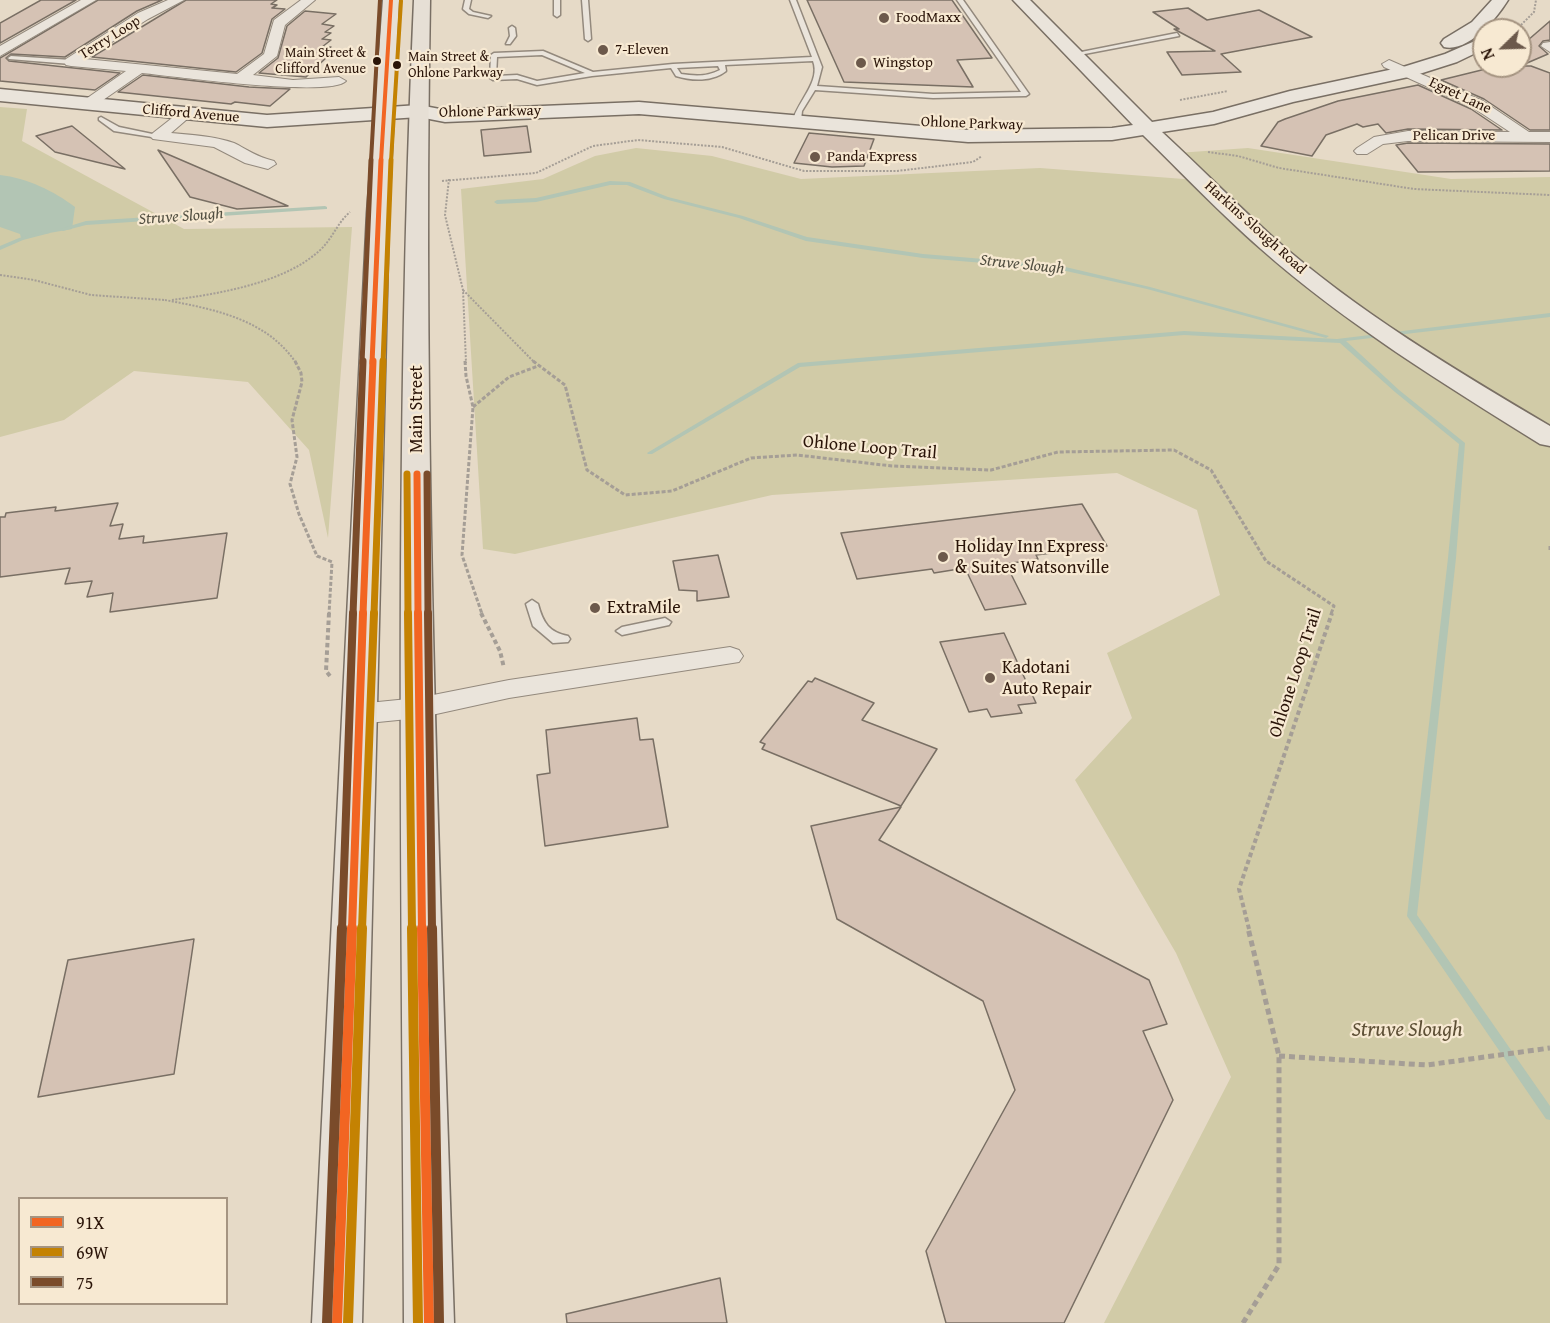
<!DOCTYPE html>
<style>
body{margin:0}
#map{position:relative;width:1550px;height:1323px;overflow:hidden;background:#e6dac7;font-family:"Gentium Book Plus",serif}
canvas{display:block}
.legend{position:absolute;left:18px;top:1197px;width:210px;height:108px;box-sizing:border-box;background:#f7e9d2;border:2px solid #a59481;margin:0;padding:8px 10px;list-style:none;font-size:18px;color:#2a1408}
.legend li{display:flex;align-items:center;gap:12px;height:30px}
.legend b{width:30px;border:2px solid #a59481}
.north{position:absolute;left:1472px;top:18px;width:60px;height:60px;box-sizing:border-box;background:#f7e9d2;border:2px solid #a59481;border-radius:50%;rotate:247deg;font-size:16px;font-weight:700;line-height:24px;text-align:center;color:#2a1408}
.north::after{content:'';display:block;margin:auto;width:21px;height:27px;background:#6c594b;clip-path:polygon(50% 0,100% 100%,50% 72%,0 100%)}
</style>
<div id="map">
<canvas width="1550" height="1323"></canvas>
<ul class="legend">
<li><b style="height:8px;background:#f26522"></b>91X</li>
<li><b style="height:8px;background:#c48202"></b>69W</li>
<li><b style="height:8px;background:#7a4b2a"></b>75</li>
</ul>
<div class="north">N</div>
</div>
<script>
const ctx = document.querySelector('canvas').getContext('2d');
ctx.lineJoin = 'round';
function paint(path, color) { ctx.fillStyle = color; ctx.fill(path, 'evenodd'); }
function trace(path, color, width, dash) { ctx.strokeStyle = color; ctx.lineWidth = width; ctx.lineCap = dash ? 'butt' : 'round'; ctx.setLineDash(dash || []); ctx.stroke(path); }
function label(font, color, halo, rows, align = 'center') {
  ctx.font = font + ' "Gentium Book Plus",serif'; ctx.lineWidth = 4.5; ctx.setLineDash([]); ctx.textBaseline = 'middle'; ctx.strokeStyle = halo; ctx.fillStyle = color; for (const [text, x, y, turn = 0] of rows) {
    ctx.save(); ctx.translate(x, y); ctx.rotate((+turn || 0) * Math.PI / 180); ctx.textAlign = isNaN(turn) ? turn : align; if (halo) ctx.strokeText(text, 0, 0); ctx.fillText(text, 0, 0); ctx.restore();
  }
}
paint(new Path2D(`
 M0,107l27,2 -5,32 162,88 168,-2 -24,311 -19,-88 -61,-68 -114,-11 -70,49 -64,17z
 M636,148l76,8 89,23 239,-11 170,13 -33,-28 71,-5 203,31 99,-2v1146h-446l127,-246 -55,-124 -101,-173 57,-62 -25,-65 113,-58 -23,-85 -80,-37 -345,22 -257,59 -32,-5 -22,-360 82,-10 52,-23z`), '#d1cba7');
paint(new Path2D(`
 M0,175c27,3 54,16 75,32l-3,22 -51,9 -1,-4 -20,-7z`), '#b2c5b4');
paint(new Path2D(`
 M610,181l20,1 38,15 75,19 64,21 116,17 134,11 93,22 179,49 -3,2 -179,-49 -90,-20 -134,-11 -117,-17 -67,-23 -75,-19 -37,-14h-17l-74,17 -39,2 -3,-2 3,-2 39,-2z
 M325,206l2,1v2l-241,16 -23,6 -3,-2 26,-8z
 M48,230l2,1v2l-27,7 -23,10v-4l19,-8z
 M1550,313v4l-204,24 53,49 66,53 -9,115 -39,357 133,191v14l-4,-1 -139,-203 41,-358 11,-114 -64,-52 -55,-49 -156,-8 -384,32 -148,87h-4l-1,-1 151,-90 386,-32 153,8z`), '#b2c5b4');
const building = new Path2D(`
 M41,0h35l-76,43v-20z
 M98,0h64l-25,11 -72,46 -54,-3 -5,4 3,3 111,12 -25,17 -95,-9v-23z
 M186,0h91l-6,4 6,1 -5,3 13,1 -13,10 -10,34 -26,19 -144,-15z
 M807,0h145l40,58 -35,2 16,27 -129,-5z
 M1188,8l19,12 52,-10 53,27 -91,17 20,18 -59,3 -15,-23 48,-1 -41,-22h5l-26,-17z
 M305,11l31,3 -14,10 12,2 -9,6 6,1 -9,6 9,1 -9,7h9l-9,7 7,1 -23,22 -47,-4 19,-15 9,-32z
 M1550,21v19l-7,1 -4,5 9,8 -28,12v-19z
 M1498,66h33l19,7v57h-20l-46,-31 -43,-19z
 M143,75l106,12 41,2 -20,17 -35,-4 -4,2 -113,-12z
 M1418,85l53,24 31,21 -94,-1 -22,4 -8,-9 -15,3 -6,-3 -31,11 -14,21 -51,-10 17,-24 7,-3 53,-18z
 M72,126l53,43 -70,-17 -19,-16z
 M527,126l4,26 -47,4 -3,-26z
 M809,133l65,6 -10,27 -32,1 -38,-4z
 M1408,143l142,1v27l-132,1 -22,-27z
 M158,150l130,56 -51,3 -47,-12z
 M118,503l-8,23 13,-2 -4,15 25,-3 -1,7 84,-10 -10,65 -107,14 3,-19 -26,4 5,-16 -27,3 5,-16 -70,9v-60h5l1,-4 50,-6 -1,4z
 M1082,504l25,42 -71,9 2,4 -32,5 20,40 -41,6 -20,-42 -31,5 -2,-4 -75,10 -16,-46z
 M718,555l11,42 -32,4v-10l-18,-1 -6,-29z
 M1004,633l32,70 -18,2 4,8 -31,4 -4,-8 -18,3 -29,-70z
 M815,678l59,25 -12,17 75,29 -36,57 -139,-57 3,-5 -5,-2 48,-61 4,1z
 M637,718l3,22 13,-1 15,88 -123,19 -8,-71 13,-2 -4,-43z
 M901,807l-22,33 270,140 18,44 -24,7 30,69 -109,223h-118l-20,-72 89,-161 -32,-89 -146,-82 -26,-93z
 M194,939l-20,135 -136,23 30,-137z
 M720,1278l7,45h-160l-1,-9z`);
paint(building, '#d5c2b4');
trace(building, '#796f64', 1.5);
const lane = new Path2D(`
 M465,0h6l-2,9 4,3 18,4 -3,2 -19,-4 -6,-5z
 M554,0h6v15l-3,2 -3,-2z
 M582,0h6l3,39 -3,2 -3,-2z
 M790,0h6l26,67 -5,19 116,8 88,-2 -64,-92h6l66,94 -3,2 -93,2 -118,-8 -13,21 -1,9 -4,2 -4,-2c5,-19 28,-39 20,-59l-88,4 1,6c-14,11 -34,10 -50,5l-5,-8 -79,8 -55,9 -20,-6 -24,1 -3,-2 1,-23 3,-2 49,-2 50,21 80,-8 139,-7zM542,55l43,18 -48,8 -20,-6 -21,1 1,-19zM718,66l2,4c-13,7 -26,6 -39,4l-4,-6z
 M512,26l3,2 1,8 -6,8h-4l4,-8 -1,-8z
 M1177,33l2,3 -105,20 -3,-2z
 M11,56l60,4 3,2 -3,2 -62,-5 -1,-1z
 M101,117l18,10 43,9 -4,2 -44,-7 -15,-11v-2z
 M532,600l6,4c5,19 11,28 30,32l2,3 -2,3 -15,1 -20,-17 -7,-22z
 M665,618l6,4 -2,3 -47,10 -6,-4 6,-4z`);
const street = new Path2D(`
 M81,0h15l-96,56v-10z
 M168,0h16l-36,19 -63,40 152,15 27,-20 10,-34 27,-20h14l-30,25 -8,31 -24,19 40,5 46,-3 7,4c-16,17 -173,-5 -204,-8l-49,34h-10l-2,-3 2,-3 43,-30 -55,-5 -5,-1 -2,-3 2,-3 72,-46z
 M1550,42v10l-9,-6 2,-3z
 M1389,60l94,41 46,31h21v10l-142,-1 -25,3 -16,10h-10l-3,-3 3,-3 17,-11 34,-6 102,1 -38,-25 -88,-40 -2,-3z
 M186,110l7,4 -22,19c21,2 43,3 63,10 14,7 23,14 40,18l2,3 -8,5 -23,-6 -31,-16 -61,-8 -3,-3 3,-3 28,-22z
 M730,647l9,3 4,6 -4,6 -230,36 -91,20 -60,6 -9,-3 -4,-7 4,-7 9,-3 60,-6 91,-18z`);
const secondary = new Path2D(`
 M1013,0h17l122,122 61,-10 77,-21 113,-24 42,-13 39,-17v12l-27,13 -44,14 -120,26 -79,22 -52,8c38,35 74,72 113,107 83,73 180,131 275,187v20l-10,-2c-96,-60 -194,-120 -279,-195 -41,-36 -79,-76 -118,-114l-31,5 -144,2 -329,-28 -194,8 -26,-5 -152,10 -267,-26v-12l267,26 152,-10 26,5 194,-8 329,28 144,-2 21,-3z
 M1492,0h16c-11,18 -40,53 -64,47l-3,-4 3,-4 28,-17z`);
const primary = new Path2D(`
 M383,0h16l-10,213 -27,1110h-50l55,-1110z
 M414,0h16c-8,441 10,882 24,1323h-50c-2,-441 -10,-882 10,-1323z`);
trace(lane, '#93897d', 3);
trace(street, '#93897d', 2);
trace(secondary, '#796f64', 3);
trace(primary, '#796f64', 3);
trace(new Path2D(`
 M1516,30l18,-18 2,-12
 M1520,39l4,1
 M1180,100l48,-9
 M1208,152l30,4 41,12 135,21 136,6
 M449,179l-4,36 18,75 3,73
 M442,181l94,-8 57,-27 45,-6 84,7 82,24h93l76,-9 9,-6
 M0,275l34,5 57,15 74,5
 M463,290l72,73
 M165,300c48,9 102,19 131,63
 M172,300c46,-6 112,-17 147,-49 13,-11 18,-28 31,-39`), '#a59e96', 2, [2, 1.5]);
trace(new Path2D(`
 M295,361l6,12 1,9 -10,38 5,37 -7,27 9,30 18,42 15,6 -3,52
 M465,361l1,15 7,31 -11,148 20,59
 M533,361l32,24 22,85 38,25 47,-4 79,-33 46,-3 95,11 99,4 67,-18 116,-2 37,20 55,91 68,45 -3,8
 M473,407l36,-30 29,-11
 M1550,546v5`), '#a59e96', 3, [4, 2]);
trace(new Path2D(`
 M329,613l-3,58 4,5
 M481,613l19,38 4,17
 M1249,929l-10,-40 93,-276`), '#a59e96', 4, [4.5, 3]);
trace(new Path2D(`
 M1279,1056l148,9 123,-17
 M1243,1323l36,-58v-209l-31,-128`), '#a59e96', 5, [6, 4]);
paint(lane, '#eae4db');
paint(street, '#eae4db');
paint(secondary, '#eae4db');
paint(primary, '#e6dfd5');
trace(new Path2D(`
 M381,161l10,-161`), '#f26522', 4);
trace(new Path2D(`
 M372,363l9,-203`), '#f26522', 5);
trace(new Path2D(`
 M417,474l1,140
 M363,614l10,-253`), '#f26522', 7);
trace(new Path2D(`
 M418,613l4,316
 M352,929l11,-316`), '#f26522', 8);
trace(new Path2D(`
 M422,928l7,395
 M337,1323l15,-395`), '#f26522', 10);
trace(new Path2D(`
 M391,161l10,-160`), '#c48202', 4);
trace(new Path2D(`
 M383,363l8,-203`), '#c48202', 5);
trace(new Path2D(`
 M407,474l1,140
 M374,614l9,-253`), '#c48202', 7);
trace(new Path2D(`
 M408,613l4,316
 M362,929l12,-316`), '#c48202', 8);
trace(new Path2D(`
 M412,928l6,395
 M348,1323l14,-395`), '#c48202', 10);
trace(new Path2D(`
 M371,161l9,-161`), '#7a4b2a', 4);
trace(new Path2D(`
 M362,363l9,-203`), '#7a4b2a', 5);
trace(new Path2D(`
 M427,474l1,140
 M353,614l10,-253`), '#7a4b2a', 7);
trace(new Path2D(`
 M428,613l4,316
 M342,929l11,-316`), '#7a4b2a', 8);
trace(new Path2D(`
 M432,928l7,395
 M327,1323l15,-395`), '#7a4b2a', 10);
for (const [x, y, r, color] of [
 [884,18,6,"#6c594b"],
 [603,50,6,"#6c594b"],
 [377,61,5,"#2a1408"],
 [861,63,6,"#6c594b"],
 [397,65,5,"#2a1408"],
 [815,157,6,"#6c594b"],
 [943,557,6,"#6c594b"],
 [595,608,6,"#6c594b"],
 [990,678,6,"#6c594b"]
]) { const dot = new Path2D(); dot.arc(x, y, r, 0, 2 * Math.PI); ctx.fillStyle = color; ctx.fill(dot); trace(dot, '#f7e9d2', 2); }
label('14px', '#2a1408', '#f7e9d2', [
 ["Main Street &",366,53],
 ["Clifford Avenue",366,69],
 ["Main Street &",408,57,"left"],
 ["Ohlone Parkway",408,73,"left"]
], 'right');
label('15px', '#2a1408', '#f7e9d2', [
 ["FoodMaxx",896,18],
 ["7-Eleven",615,50],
 ["Wingstop",873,63],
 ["Panda Express",827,157]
], 'left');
label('15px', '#2a1408', '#f7e9d2', [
 ["Terry Loop",110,38,-32],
 ["Egret Lane",1460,96,25],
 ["Ohlone Parkway",490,112,-1],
 ["Clifford Avenue",191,114,5],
 ["Ohlone Parkway",972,124,2],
 ["Pelican Drive",1454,136],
 ["Harkins Slough Road",1255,228,42]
]);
label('italic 16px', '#524f41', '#f7e9d2', [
 ["Struve Slough",181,217,-4],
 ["Struve Slough",1022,265,6]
]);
label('18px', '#2a1408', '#f7e9d2', [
 ["Main Street",417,409,-90],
 ["Ohlone Loop Trail",870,448,5],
 ["Ohlone Loop Trail",1296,673,-72]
]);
label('18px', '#2a1408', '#f7e9d2', [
 ["Holiday Inn Express",955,547],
 ["& Suites Watsonville",955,568],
 ["ExtraMile",607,608],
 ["Kadotani",1002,668],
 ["Auto Repair",1002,689]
], 'left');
label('italic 21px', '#5e5036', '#f7e9d2', [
 ["Struve Slough",1407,1031]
]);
</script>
